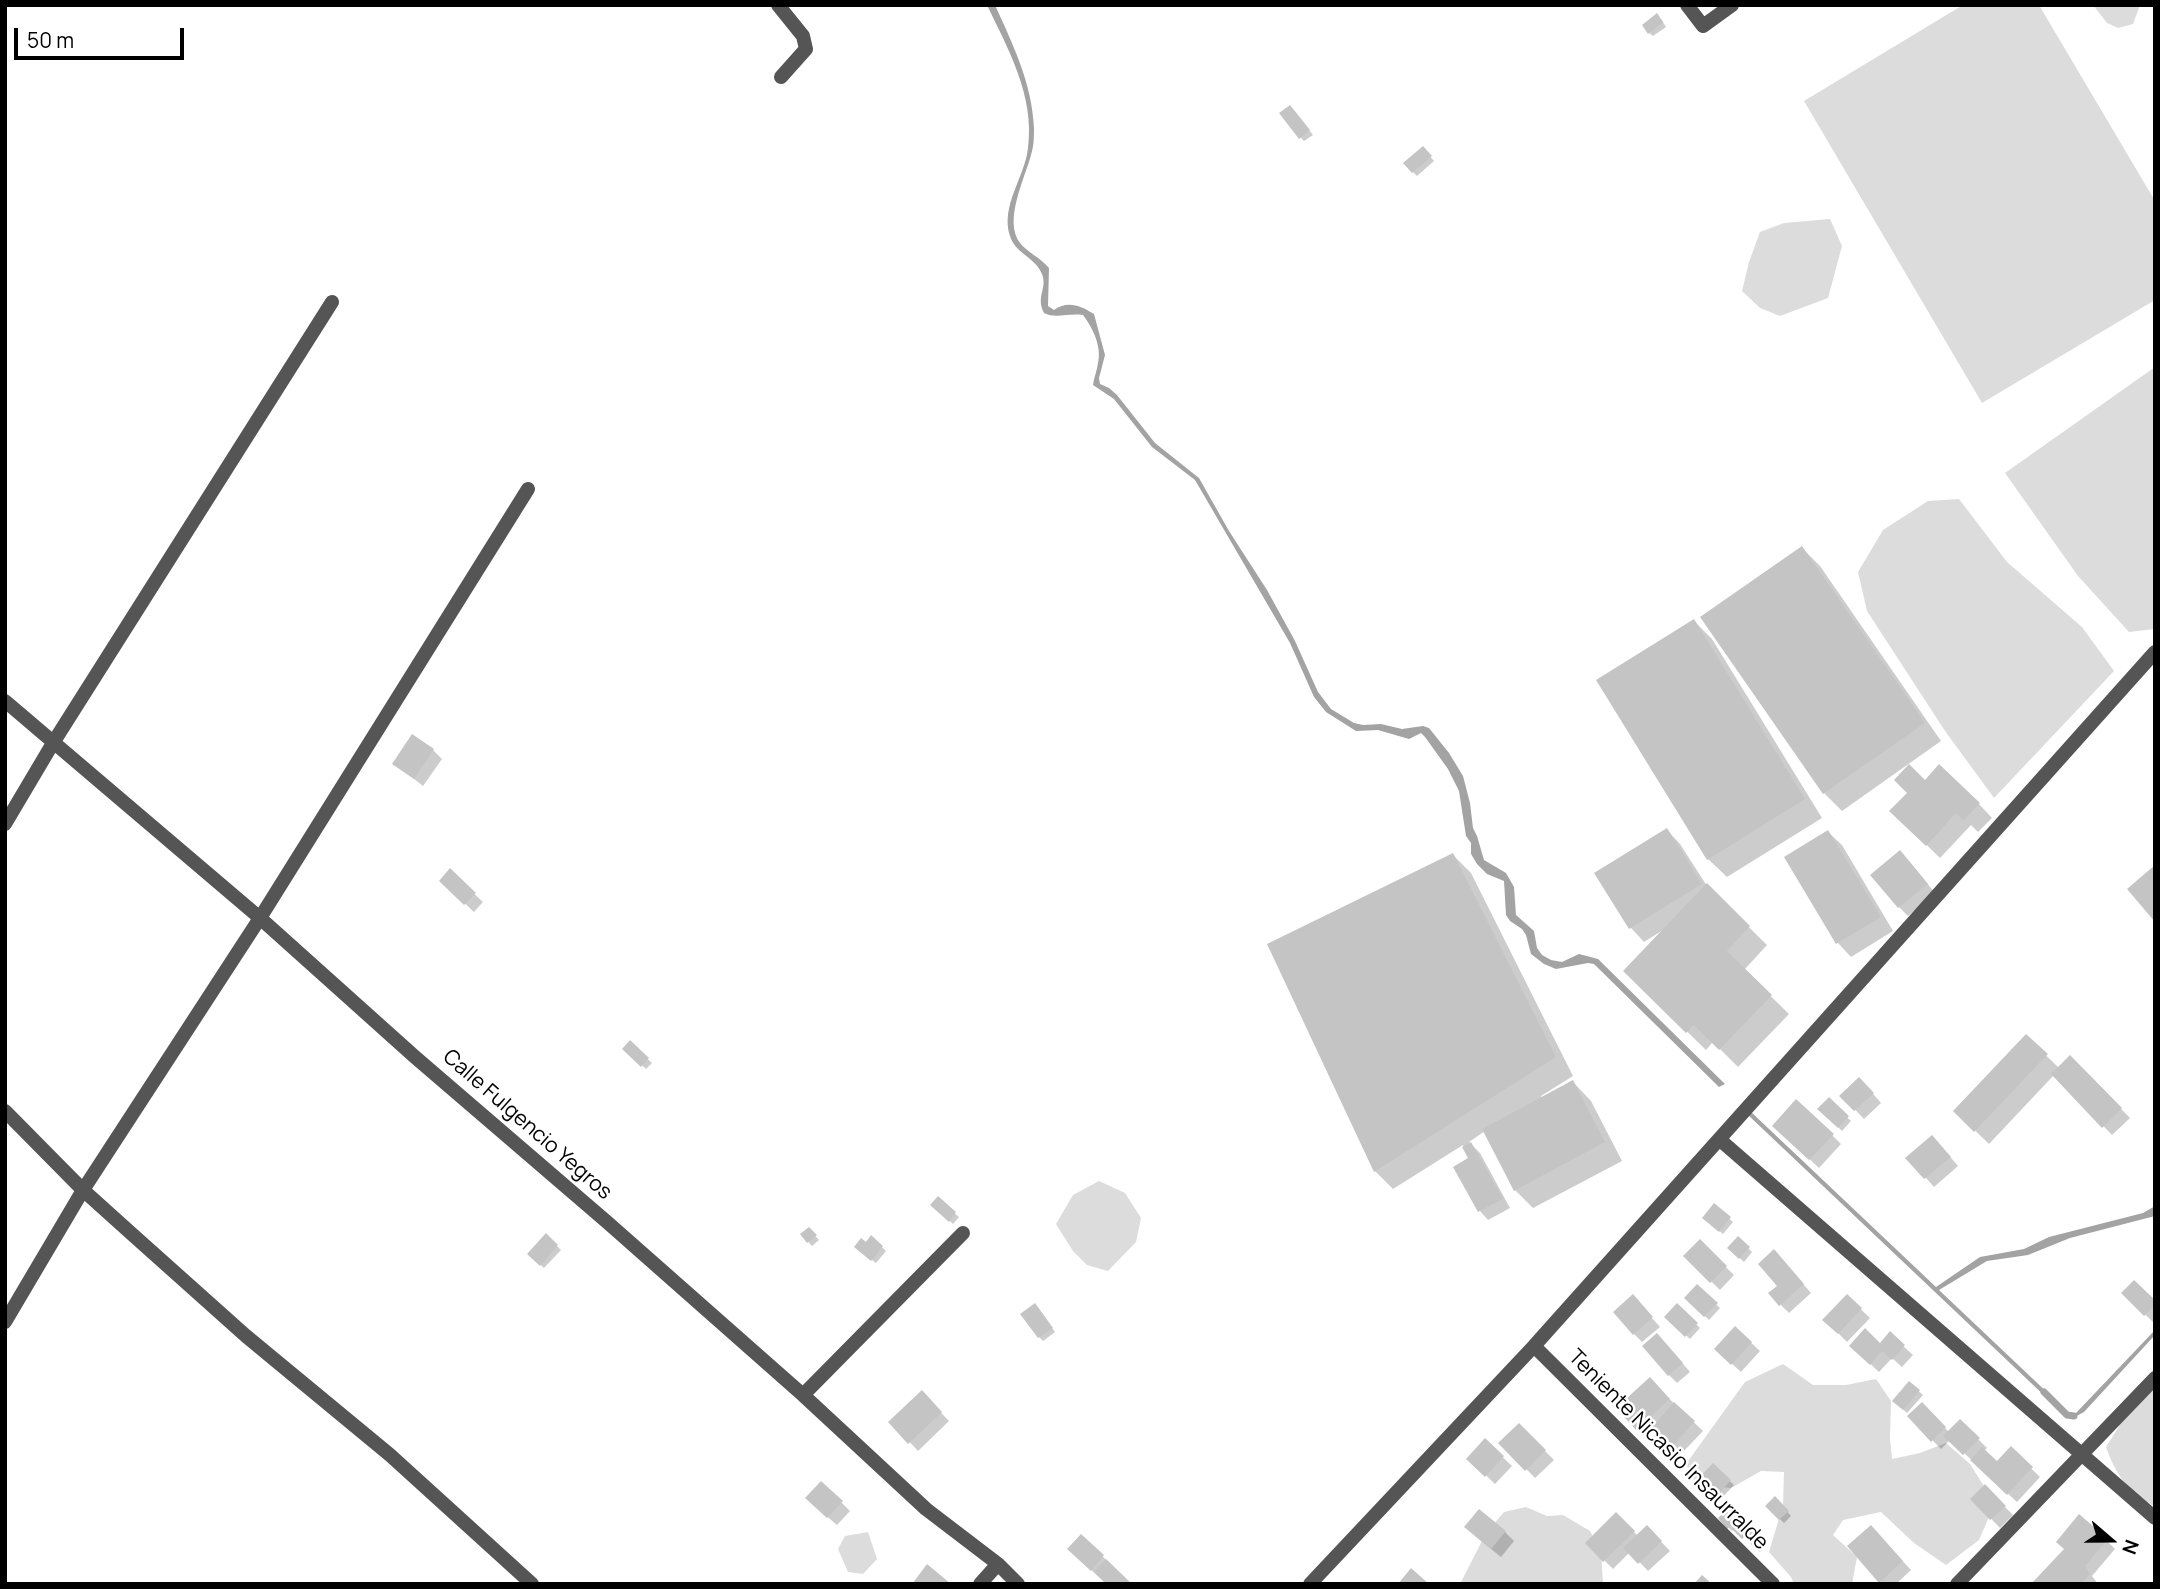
<!DOCTYPE html>
<style>
body{margin:0}
#map{position:relative;width:2160px;height:1589px;overflow:hidden;background:#fff;font-family:Manrope,sans-serif}
canvas{display:block}
.frame{position:absolute;inset:0;border:7px solid #000;pointer-events:none}
.north{position:absolute;left:2076px;top:1505px;width:70px;height:70px;-webkit-text-stroke:5px #fff;paint-order:stroke;rotate:110deg;font-size:19px;font-weight:700;line-height:28px;text-align:center;color:#000}
.north::after{content:'';display:block;margin:auto;width:24px;height:32px;background:#000;clip-path:polygon(50% 0,100% 100%,50% 72%,0 100%)}
.scale{position:absolute;left:14px;top:28px;width:170px;height:32px;box-sizing:border-box;border:4px solid #000;border-top:0;padding-left:9px;font-size:21px;line-height:24px;white-space:nowrap;color:#000;-webkit-text-stroke:5px #fff;paint-order:stroke}
</style>
<div id="map">
<canvas width="2160" height="1589"></canvas>
<div class="frame"></div>
<div class="north">N</div>
<div class="scale">50 m</div>
</div>
<script>
const ctx = document.querySelector('canvas').getContext('2d');
ctx.lineJoin = 'round';
function paint(path, color) { ctx.fillStyle = color; ctx.fill(path, 'evenodd'); }
function trace(path, color, width, dash) { ctx.strokeStyle = color; ctx.lineWidth = width; ctx.lineCap = dash ? 'butt' : 'round'; ctx.setLineDash(dash || []); ctx.stroke(path); }
function label(font, color, halo, rows, align = 'center') {
  ctx.font = font + ' Manrope,sans-serif'; ctx.lineWidth = 5; ctx.setLineDash([]); ctx.textBaseline = 'middle'; ctx.strokeStyle = halo; ctx.fillStyle = color; for (const [text, x, y, turn = 0] of rows) {
    ctx.save(); ctx.translate(x, y); ctx.rotate((+turn || 0) * Math.PI / 180); ctx.textAlign = isNaN(turn) ? turn : align; if (halo) ctx.strokeText(text, 0, 0); ctx.fillText(text, 0, 0); ctx.restore();
  }
}
paint(new Path2D(`
 M1963,5h76l116,196v99l-173,103 -178,-302z
 M2093,5h47l-7,19 -15,4 -11,-5z
 M1830,219l12,27 -14,52 -48,18 -20,-8 -18,-17 7,-29 11,-30 24,-9z
 M2155,367v262l-26,3 -51,-56 -73,-103z
 M1959,499l48,63 75,65 32,44 -120,127 -49,-67 -78,-120 -9,-39 25,-42 45,-29z
 M1099,1181l26,12 16,25 -5,24 -28,29 -21,-6 -14,-14 -17,-27 17,-29z
 M1783,1364l30,21h33l30,-6 15,22 -1,37 2,21 28,-6 26,-10 24,21 17,27 2,26 -10,23 -33,25 -32,-22 -33,-31 -38,8 -10,15 24,22 -5,27h-58l-3,-7 -22,-25 14,-47 1,-33 -23,-1 -30,17 -35,-4 -10,-20 59,-82z
 M2155,1383v124c-28,-19 -38,-29 -49,-60l22,-35z
 M1526,1507l21,9 16,-1 27,16 11,21 2,32h-143l26,-51 18,-21z
 M868,1532l9,27 -14,15 -15,-2 -10,-23 7,-13z`), '#dcdcdc');
paint(new Path2D(`
 M987,5h8c18,40 37,78 39,123 0,8 0,18 -3,27 -6,23 -28,66 -11,88 7,9 21,15 29,25l-1,38 6,4c14,-10 27,-4 40,4l11,41 -6,23 1,6 9,4 8,7 38,48 44,35 30,53 38,59 28,51 23,51 13,17 23,14 9,2 18,-1 21,5 21,-3 6,2 20,25 14,23 7,27 3,25 4,8 7,24 22,13 8,14 2,28 18,16 3,17 5,7 9,5 11,2 17,-8 19,5 127,125 -6,3 -125,-123 -6,-1 -32,6 -12,-5 -13,-10 -5,-19 -4,-6 -12,-8 -4,-6 -2,-34 -17,-7 -10,-10 -6,-10v-11l-5,-7 -7,-45 -11,-22 -23,-32 -4,-4 -12,6 -31,-9 -22,1 -30,-19 -12,-15 -24,-54 -95,-163 -43,-33 -38,-48 -21,-14c1,-8 4,-14 5,-22 4,-16 -5,-35 -15,-48 -15,-2 -28,4 -39,-2 -9,-17 5,-26 -3,-41 -7,-15 -26,-19 -31,-36 -10,-30 15,-59 18,-88 7,-52 -20,-99 -41,-143z
 M1750,1111l186,176 44,-30 44,-8 25,-12 94,-24 12,-7v10l-85,22 -42,17 -41,6 -48,29 113,107 -3,3 -302,-286z
 M2155,1330v5l-71,77 -11,6 -10,-2 3,-3h10z`), '#a3a3a3');
paint(new Path2D(`
 M1661,19l5,8 -13,9 -4,-3z
 M1294,111l19,24 -9,6 -3,-3z
 M1423,148l11,13 -17,15 -12,-12z
 M1802,548l18,18 121,175 -99,70 -18,-18z
 M1694,621l18,18 110,179 -95,59 -19,-18z
 M433,750l9,9 -19,27 -29,-23z
 M1925,782l54,22 13,14 -14,14 -7,-7 -31,33 -48,-47z
 M1667,830l13,14 27,42 60,59 -23,25 45,44 -51,53 -25,-25 -7,8 -81,-79 38,-41 -19,12 -13,-14 -34,-54z
 M1828,832l14,13 51,86 -42,26 -13,-14 -52,-86z
 M1453,855l18,18 102,203 -32,20 1,3 31,-17 18,19 31,60 -89,47 -18,-18 -30,-59 -16,11 11,11 30,55 -22,12 -8,-9 -25,-44 15,-8 -7,-14 -70,44 -18,-18z
 M1909,861l26,32 -27,23 -9,-9z
 M450,871l33,31 -9,10 -33,-31z
 M2026,1036l33,32 11,-11 60,61 -18,17 -58,-60 -65,69 -34,-33z
 M630,1043l22,20 -6,6 -21,-20z
 M1868,1088l13,15 -17,16 -22,-23z
 M1829,1100l22,21 -9,10 -22,-22z
 M1783,1134l49,1 9,9 -22,24z
 M1941,1146l17,20 -24,21 -26,-29z
 M938,1199l21,18 -6,7 -20,-19z
 M1714,1206l19,16 -10,12 -15,-13z
 M809,1229l10,11 -7,6 -10,-11z
 M546,1235l15,15 -17,18 -15,-14z
 M872,1238l14,13 -10,12 -16,-12z
 M1738,1238l14,14 -8,10 -15,-14z
 M1700,1242l34,33 -14,15 -35,-34z
 M1782,1260l29,33 -22,20 -9,-9z
 M1697,1286l23,22 -11,12 -23,-22z
 M2123,1293l32,9v20l-1,1z
 M1847,1296l23,22 -23,24 -22,-22z
 M1677,1305l23,23 -10,11 -24,-22z
 M1641,1306l19,21 -18,15 -8,-8z
 M1039,1309l16,23 -12,9 -4,-4z
 M1735,1328l25,23 -19,21 -25,-23z
 M1890,1334l23,21 -11,12 -10,-9 -13,14 -19,-18 20,-9z
 M1666,1344l24,28 -13,11 -8,-8z
 M1910,1383l13,12 -16,18 -13,-12z
 M1658,1388l45,43 -21,22 -26,-25 -10,10 -28,-30z
 M922,1393l27,28 -31,30 -27,-29z
 M1922,1404l27,28 11,-11 27,27 -3,3 13,13 14,-15 29,28 -23,25 -67,-62 -9,9 -32,-33z
 M1519,1425l35,35 -19,18 -34,-35z
 M1486,1441l26,25 -17,18 -26,-25z
 M1713,1466l21,19 -13,14 -21,-20z
 M1985,1487l28,28 -13,13 -28,-29z
 M1775,1498l16,18 -7,7 -17,-17z
 M841,1502l9,9 -13,14 -21,-18z
 M1616,1514l22,22 9,-9 23,24 -22,20 -18,-19 -17,17 -26,-26z
 M1730,1516l8,10 4,-4 25,23 -7,7 -25,-23 -3,2 -3,-3z
 M1505,1532l9,9 -13,16 -26,-21z
 M1879,1536l32,34 -15,14h-13l-34,-38z
 M1081,1537l31,28 -12,13 -22,-20z
 M2106,1540l9,9 -23,27 6,8h-64l32,-34z`), '#0003');
trace(new Path2D(`
 M2044,1392l23,23 7,1`), '#a3a3a3', 7);
paint(new Path2D(`
 M1657,13l6,9 -15,12 -6,-9z
 M1290,105l20,25 -11,9 -20,-26z
 M1423,146l9,10 -20,17 -9,-10z
 M1802,546l123,177 -102,71 -123,-177z
 M1694,619l111,180 -98,61 -111,-180z
 M412,734l22,15 -20,30 -22,-15z
 M1909,764l16,16 14,-16 41,39 -16,17 -8,-7 -30,33 -37,-35 18,-18 -13,-13z
 M1667,828l35,56 -73,45 -35,-56z
 M1828,830l53,87 -45,27 -52,-87z
 M1900,850l28,34 -30,24 -28,-33z
 M1453,853l103,204 -182,115 -107,-228z
 M2155,865v57l-28,-33z
 M450,868l26,25 -12,12 -25,-24z
 M1707,883l43,43 -23,25 45,44 -53,55 -25,-25 -8,8 -63,-62z
 M2026,1034l22,20 -74,78 -21,-21z
 M630,1040l19,18 -8,9 -19,-18z
 M2070,1055l52,53 -20,20 -51,-54z
 M1859,1077l15,16 -20,18 -15,-15z
 M1573,1080l32,62 -91,49 -32,-62z
 M1829,1097l20,19 -11,12 -21,-19z
 M1796,1099l38,35 -25,26 -37,-34z
 M1932,1135l19,22 -27,22 -19,-21z
 M1471,1142l32,57 -25,13 -25,-45 15,-9 -6,-11z
 M938,1196l18,16 -7,10 -19,-17z
 M1714,1203l17,14 -12,15 -17,-14z
 M809,1227l8,8 -10,8 -7,-9z
 M546,1233l12,12 -18,21 -13,-12z
 M871,1235l12,11 -12,15 -17,-14 7,-9 5,4z
 M1738,1236l12,11 -11,12 -12,-11z
 M1700,1239l27,27 -17,17 -27,-27z
 M1774,1249l30,35 -25,22 -11,-13 9,-7 -19,-22z
 M2134,1280l21,20v5l-11,11 -23,-23z
 M1697,1284l21,19 -14,14 -20,-19z
 M1633,1294l20,23 -20,18 -20,-23z
 M1847,1294l15,14 -24,26 -16,-14z
 M1035,1303l18,25 -15,10 -18,-24z
 M1677,1303l21,20 -13,14 -21,-20z
 M1735,1326l17,16 -21,23 -17,-16z
 M1865,1328l15,15 10,-12 15,14 -13,15 -10,-9 -12,14 -21,-19z
 M1657,1333l26,30 -15,13 -26,-30z
 M1650,1377l20,22 -34,31 -20,-22z
 M1909,1381l11,9 -17,20 -11,-9z
 M922,1390l20,22 -34,32 -20,-22z
 M1674,1402l21,19 -22,25 -21,-19z
 M1922,1402l24,25 -15,15 -24,-26z
 M1960,1419l20,19 -17,17 -20,-19z
 M1519,1423l27,27 -21,21 -27,-28z
 M1485,1438l19,18 -19,21 -19,-18z
 M2011,1446l22,21 -26,28 -37,-35 12,-13 15,14z
 M1713,1463l18,17 -15,17 -18,-18z
 M821,1481l22,20 -16,17 -22,-20z
 M1985,1484l21,22 -16,14 -20,-21z
 M1775,1496l14,15 -10,9 -14,-14z
 M1479,1509l27,22 -15,18 -27,-22z
 M1727,1510l9,12 -9,7 -9,-11z
 M1616,1512l19,19 -32,31 -18,-19z
 M2079,1514l29,25 -23,27 5,8 -9,10h-50l33,-35 -8,-7z
 M1742,1519l10,10 -10,10 -10,-10z
 M1647,1525l15,16 -24,23 -15,-16z
 M1871,1525l32,36 -24,22 -32,-37z
 M1757,1531l8,9 -10,9 -8,-9z
 M1081,1534l23,21 -13,16 -24,-22z
 M1106,1559l26,25h-26l-12,-12z
 M927,1564l24,20h-39z
 M1411,1568l18,16h-31z
 M1702,1575l10,9h-18z`), '#c4c4c4');
trace(new Path2D(`
 M778,5l25,31 3,13 -25,28
 M1687,5l16,21 29,-21
 M5,701l255,217 155,139 192,165 196,173 123,114 72,55 20,20
 M5,824l48,-81 279,-441
 M5,1111l78,79 50,45 113,101 144,119 142,129
 M1719,1139l436,379
 M5,1322l78,-132 177,-272 268,-429
 M1534,1346l239,238
 M803,1395l160,-162
 M980,1584l18,-20
 M1310,1584l224,-238 621,-694
 M1957,1584l198,-206`), '#555', 14);
label('21px', '#000', '#fff', [
 ["Calle Fulgencio Yegros",527,1125,41],
 ["Teniente Nicasio Insaurralde",1668,1450,45]
]);
</script>
